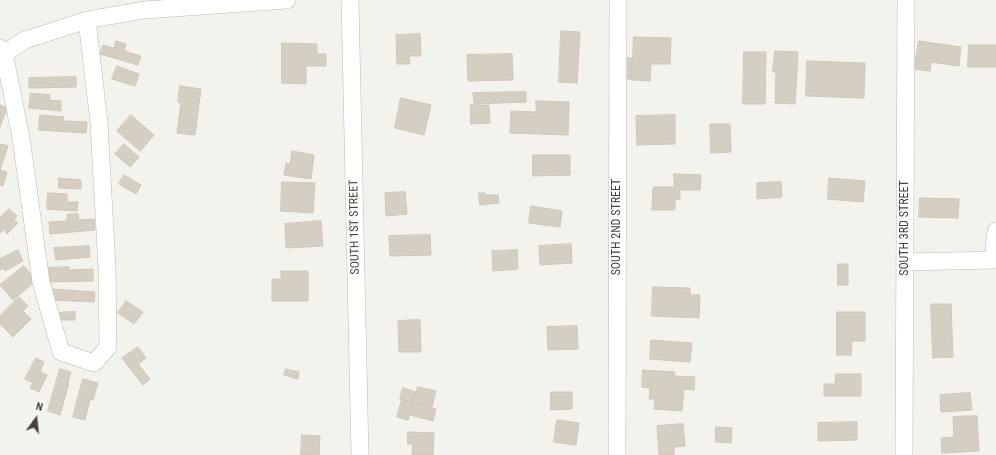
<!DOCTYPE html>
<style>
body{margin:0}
#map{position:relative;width:996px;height:455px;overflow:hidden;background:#f4f2ec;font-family:"Roboto Condensed",sans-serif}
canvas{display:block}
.north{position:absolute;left:16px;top:399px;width:40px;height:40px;-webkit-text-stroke:3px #fff;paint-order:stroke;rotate:15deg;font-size:11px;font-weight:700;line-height:16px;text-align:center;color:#48433a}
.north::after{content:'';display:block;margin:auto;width:14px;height:18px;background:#48433a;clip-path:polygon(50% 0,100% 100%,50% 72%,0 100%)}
</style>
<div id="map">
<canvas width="996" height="455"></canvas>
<div class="north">N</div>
</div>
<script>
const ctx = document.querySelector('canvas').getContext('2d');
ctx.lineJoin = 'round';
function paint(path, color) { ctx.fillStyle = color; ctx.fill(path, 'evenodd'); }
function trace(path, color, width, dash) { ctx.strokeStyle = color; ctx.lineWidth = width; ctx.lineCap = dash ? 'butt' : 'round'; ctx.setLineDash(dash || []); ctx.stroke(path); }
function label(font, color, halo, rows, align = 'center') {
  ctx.font = font + ' "Roboto Condensed",sans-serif'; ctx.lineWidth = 3.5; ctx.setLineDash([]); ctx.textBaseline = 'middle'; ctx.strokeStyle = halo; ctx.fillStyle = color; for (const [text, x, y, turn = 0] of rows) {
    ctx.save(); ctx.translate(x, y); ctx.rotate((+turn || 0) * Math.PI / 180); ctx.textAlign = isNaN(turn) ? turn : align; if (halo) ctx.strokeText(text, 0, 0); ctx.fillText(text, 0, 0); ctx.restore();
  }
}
const building = new Path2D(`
 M561,31l19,1 -3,51 -18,-1z
 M420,34l1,22h-12l1,8h-13l-1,-29z
 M634,37l37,1 -1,26h-19l-1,17 -18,-1z
 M116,41l10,3 -2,7 17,5 -3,9 -38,-11 3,-9 11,3z
 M919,41l42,6 -2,19 -28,-4 -1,9 -16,-2z
 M282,43l35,1v10h9v12h-20v18l-24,-1z
 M969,45h27v22h-28z
 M775,51l23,1 -3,52 -20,-1 1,-31h-3z
 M744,52h22l-1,52h-22z
 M512,54l1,26 -45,1 -1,-26z
 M623,58h9v21h-9z
 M807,61l58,2 -1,35 -58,-2z
 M117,66l22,8 -4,12 -23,-7z
 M76,77v10l-47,1v-10z
 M180,86l21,3 -6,46 -18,-2 4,-30 -3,-1z
 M526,92v10l-52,2 -1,-11z
 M31,93l19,2 -1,5 12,1v10l-32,-3z
 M401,98l30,7 -7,30 -29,-7z
 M536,101l33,1 -1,33 -58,-2 1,-22 25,1z
 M0,105l7,3 -7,19z
 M471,105h18l1,18 -19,1z
 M40,115l24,2 -1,4 24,1 -1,11 -47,-3z
 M131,115l23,20 -14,16 -23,-20z
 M675,115v29l-38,1 -1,-29z
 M710,124h20l1,28 -20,1z
 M0,144l8,2 -8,24 7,2 -4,14 -3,-1z
 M124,144l15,13 -9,10 -15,-13z
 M292,151l22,4 -3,24 -27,-4 2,-12 4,1z
 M533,155h37v20l-37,1z
 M674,174l27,1 -1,15h-20v9h-5v11h-23l1,-23h21z
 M124,175l17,10 -5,9 -17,-10z
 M59,178l22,2v9l-22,-1z
 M829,178l36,3 -2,21 -35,-3z
 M282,182l33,1 -2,30 -32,-2z
 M781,182l1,15 -25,2v-16z
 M405,192l2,22 -21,2 -1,-23z
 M48,193l19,1v8h11l-1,9 -30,-2z
 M479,193h6l1,2h12l1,8 -19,2z
 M920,198l39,1 -1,19 -39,-1z
 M531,206l31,5 -2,16 -31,-4z
 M9,209l8,7 -17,17v-15z
 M78,214l1,6 15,-1 1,11 -45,4 -1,-12 18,-1v-6z
 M15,220l3,3 -11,11 -3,-4z
 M321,221l2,25 -37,2 -1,-24z
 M430,235l1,20 -41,1 -1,-20z
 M571,244l1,19 -32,2 -1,-19z
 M89,246l1,11 -34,3 -2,-12z
 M18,250l5,11 -18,10 -1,-3 -4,2v-11z
 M517,250l1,19 -25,2 -1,-20z
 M838,264h10v21h-10z
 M24,266l12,15 -23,19 -13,-15z
 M69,267v3l24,-1v12l-43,1 -1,-14z
 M281,271h27v30h-36v-22h9z
 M653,287l37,1v7h10l-1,23 -47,-2z
 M52,289l43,3 -1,10 -43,-2z
 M19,297l9,9 -5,5 8,8 -18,18 -13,-13v-8z
 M126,301l17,11 -9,12 -16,-11z
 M931,304h20l2,53 -20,1z
 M75,312v8h-21v-7z
 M837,312h28v29h-13l-1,14h-14z
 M420,320l1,32h-22l-1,-31z
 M577,326l1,23 -30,1 -1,-23z
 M651,340l41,3 -2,19 -40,-3z
 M138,347l8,11 -8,6 12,15 -7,6 -21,-27z
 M36,358l8,4 -4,10 7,3 -8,17 -9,-4 3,-5 -8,-4z
 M60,369l11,3 -3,10 1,1 -9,32 -12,-4z
 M286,369l13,3 -1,7 -14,-4z
 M643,370l32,2 -1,4 21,1 -1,13 -10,-1 -2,22 -28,-2 1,-10h-6l1,-11 -8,-1z
 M836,374h25v22h-37v-12h11z
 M83,379l15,4 -5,17 -3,-1 -5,21 -12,-3z
 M418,387l18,4 -4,16 -18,-5z
 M403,388l13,4 -3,10 -13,-3z
 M551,392h21v17l-21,1z
 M970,393l2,17 -31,2 -1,-17z
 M402,400l11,3 -5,17 -11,-3z
 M413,403l23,6 -3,12 -23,-6z
 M977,416l2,35 -37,2 -1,-15 13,-1 -1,-20z
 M557,420l22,3 -3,22 -22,-3z
 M857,422v18l-39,1v-18z
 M683,424l2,22 -11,1v8h-15l-2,-29z
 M716,427l16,1 -1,15 -15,-1z
 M408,432l26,1 -1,22h-21l1,-11h-5z
 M302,435l18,1 -1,19h-18z`);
paint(building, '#d4cec3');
trace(building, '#cec6b7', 1);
const minor = new Path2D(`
 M350,0l10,455
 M0,48l4,5 17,85 20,144 20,70 33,11 14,-16 -1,-79 -8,-145 -12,-103
 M0,56l25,-16 62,-20 57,-10 143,-10
 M993,260l3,-29
 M905,262l91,-2
 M617,455l1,-455
 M904,455l2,-455`);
trace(minor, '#bfbaaf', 18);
trace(minor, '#fff', 17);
label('12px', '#48433a', '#fff', [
 ["SOUTH 1ST STREET",355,227,-91],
 ["SOUTH 2ND STREET",617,227,-90],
 ["SOUTH 3RD STREET",905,228,-90]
]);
</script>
